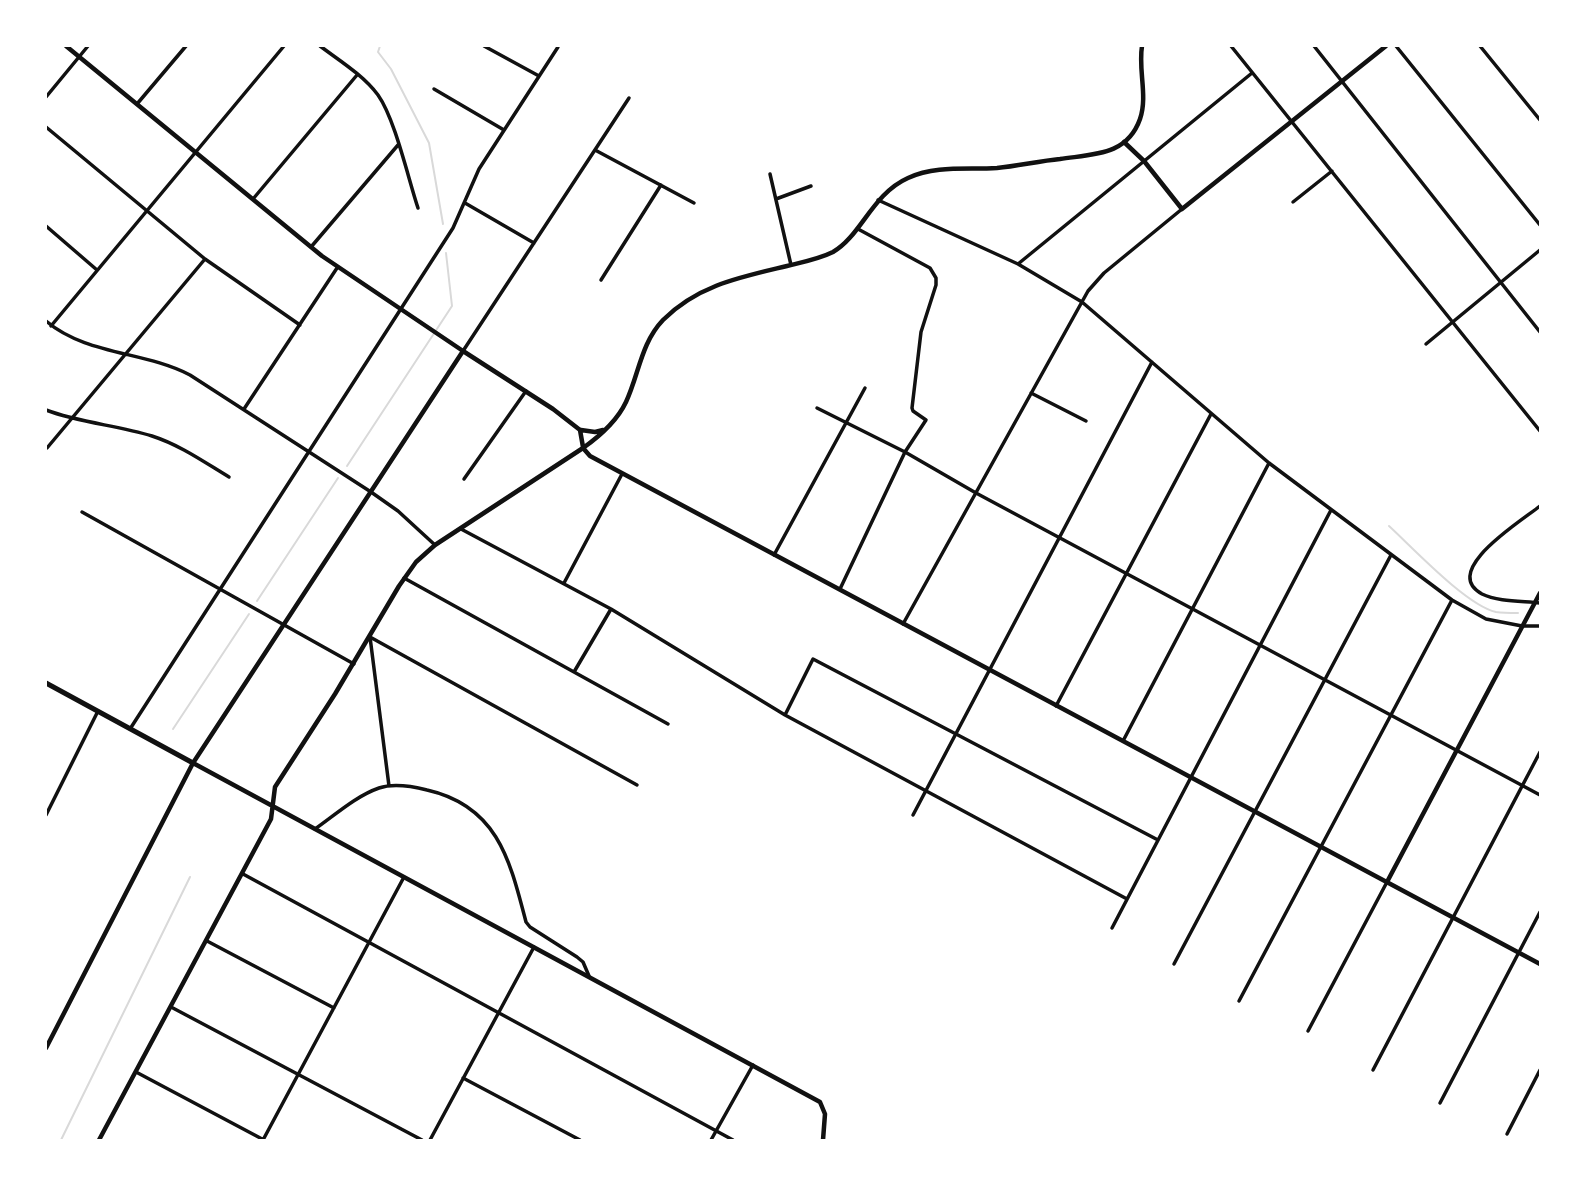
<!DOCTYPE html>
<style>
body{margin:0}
#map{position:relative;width:1586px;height:1186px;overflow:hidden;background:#fff;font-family:Inter,sans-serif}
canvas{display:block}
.frame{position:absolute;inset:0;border:47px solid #fff;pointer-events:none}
</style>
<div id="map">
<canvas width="1586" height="1186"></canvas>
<div class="frame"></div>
</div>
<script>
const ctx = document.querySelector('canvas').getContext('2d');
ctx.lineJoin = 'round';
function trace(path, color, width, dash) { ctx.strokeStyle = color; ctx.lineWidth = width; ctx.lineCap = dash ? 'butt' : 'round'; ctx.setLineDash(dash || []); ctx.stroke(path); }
trace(new Path2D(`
 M380,46l-2,6 13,17 38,74 14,81
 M347,466l105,-160 -6,-53
 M1389,526c24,22 77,79 107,86 7,1 15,1 22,1
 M257,601l81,-123
 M173,729l76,-115
 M61,1140l129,-263`), '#d9d9d9', 2);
trace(new Path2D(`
 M320,46c20,15 43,29 58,49 17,24 30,83 40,113
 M484,46l55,30
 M1231,46l309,385
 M1314,46l226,286
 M1396,46l144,179
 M1480,46l60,74
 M434,89l70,41
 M46,97l42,-51
 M137,104l49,-58
 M46,127l159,132 95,66
 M595,150l99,53
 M770,174l21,91
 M253,199l104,-124
 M776,199l35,-13
 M878,200l140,64 64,38 187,161 183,137 34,19 36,7h18
 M1293,202l39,-31
 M465,203l69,40
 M46,226l51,44
 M311,247l87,-102
 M1018,264l234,-191
 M601,280l60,-95
 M46,321c40,34 98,30 144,54l181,117 27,19 37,34
 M51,326l233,-280
 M1426,344l114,-94
 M463,351l166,-253
 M1031,393l55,28
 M817,408l88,44 71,41 564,302
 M244,409l93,-141
 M46,410c34,13 71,15 106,26 28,9 52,26 77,41
 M47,448l158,-189
 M464,479l62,-88
 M1540,506c-17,14 -101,65 -58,88 16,8 41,7 58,9
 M82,512l272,152
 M461,529l150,80 174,106 342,184
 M774,555l91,-167
 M404,578l264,146
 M564,583l58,-109
 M840,589l65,-137 21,-32 -13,-9 -1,-3 9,-76 15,-47v-7l-6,-10 -72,-39
 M903,624l185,-333 16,-18 78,-64
 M370,637l267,148
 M370,637l19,149
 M574,672l37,-63
 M1056,706l155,-292
 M785,715l28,-56 345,181
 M130,729l323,-501 26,-59 79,-122
 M1123,741l146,-278
 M46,815l52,-104
 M913,815l239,-453
 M315,829c20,-14 41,-33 64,-41 15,-5 32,-2 48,2 71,16 83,71 99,132l4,5 47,30 6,5 6,14
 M243,874l490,266
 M1112,928l219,-418
 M207,941l127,67
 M1174,964l217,-409
 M1239,1001l213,-401
 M171,1007l251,133
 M1308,1031l79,-149
 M1373,1070l167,-318
 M136,1072l128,68
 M463,1078l117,62
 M1440,1103l100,-191
 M1507,1134l33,-64
 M263,1140l141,-263
 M430,1140l104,-193
 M711,1140l42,-75`), '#111', 3.5);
trace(new Path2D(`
 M66,46l256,210 141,95
 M1124,142l20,19 38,48 204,-163
 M583,448l7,8 950,508
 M1387,882l153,-289`), '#111', 4.5);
trace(new Path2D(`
 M581,430l14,2 8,-2
 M193,763l627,339 5,12 -2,26
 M46,1048l147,-285 270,-412 90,58 27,21 3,17
 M99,1140l172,-321 4,-32 60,-93 64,-108 17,-24 19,-17 148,-97c17,-12 34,-27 43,-46 13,-28 15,-59 37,-82 35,-35 78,-43 124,-54 16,-4 32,-7 46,-14 28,-16 39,-58 75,-74 28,-13 60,-8 89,-10 21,-2 42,-7 63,-9 33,-5 67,-3 80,-40 8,-23 -2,-49 2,-73`), '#111', 4.5);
trace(new Path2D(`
 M46,683l147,80`), '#111', 5);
</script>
